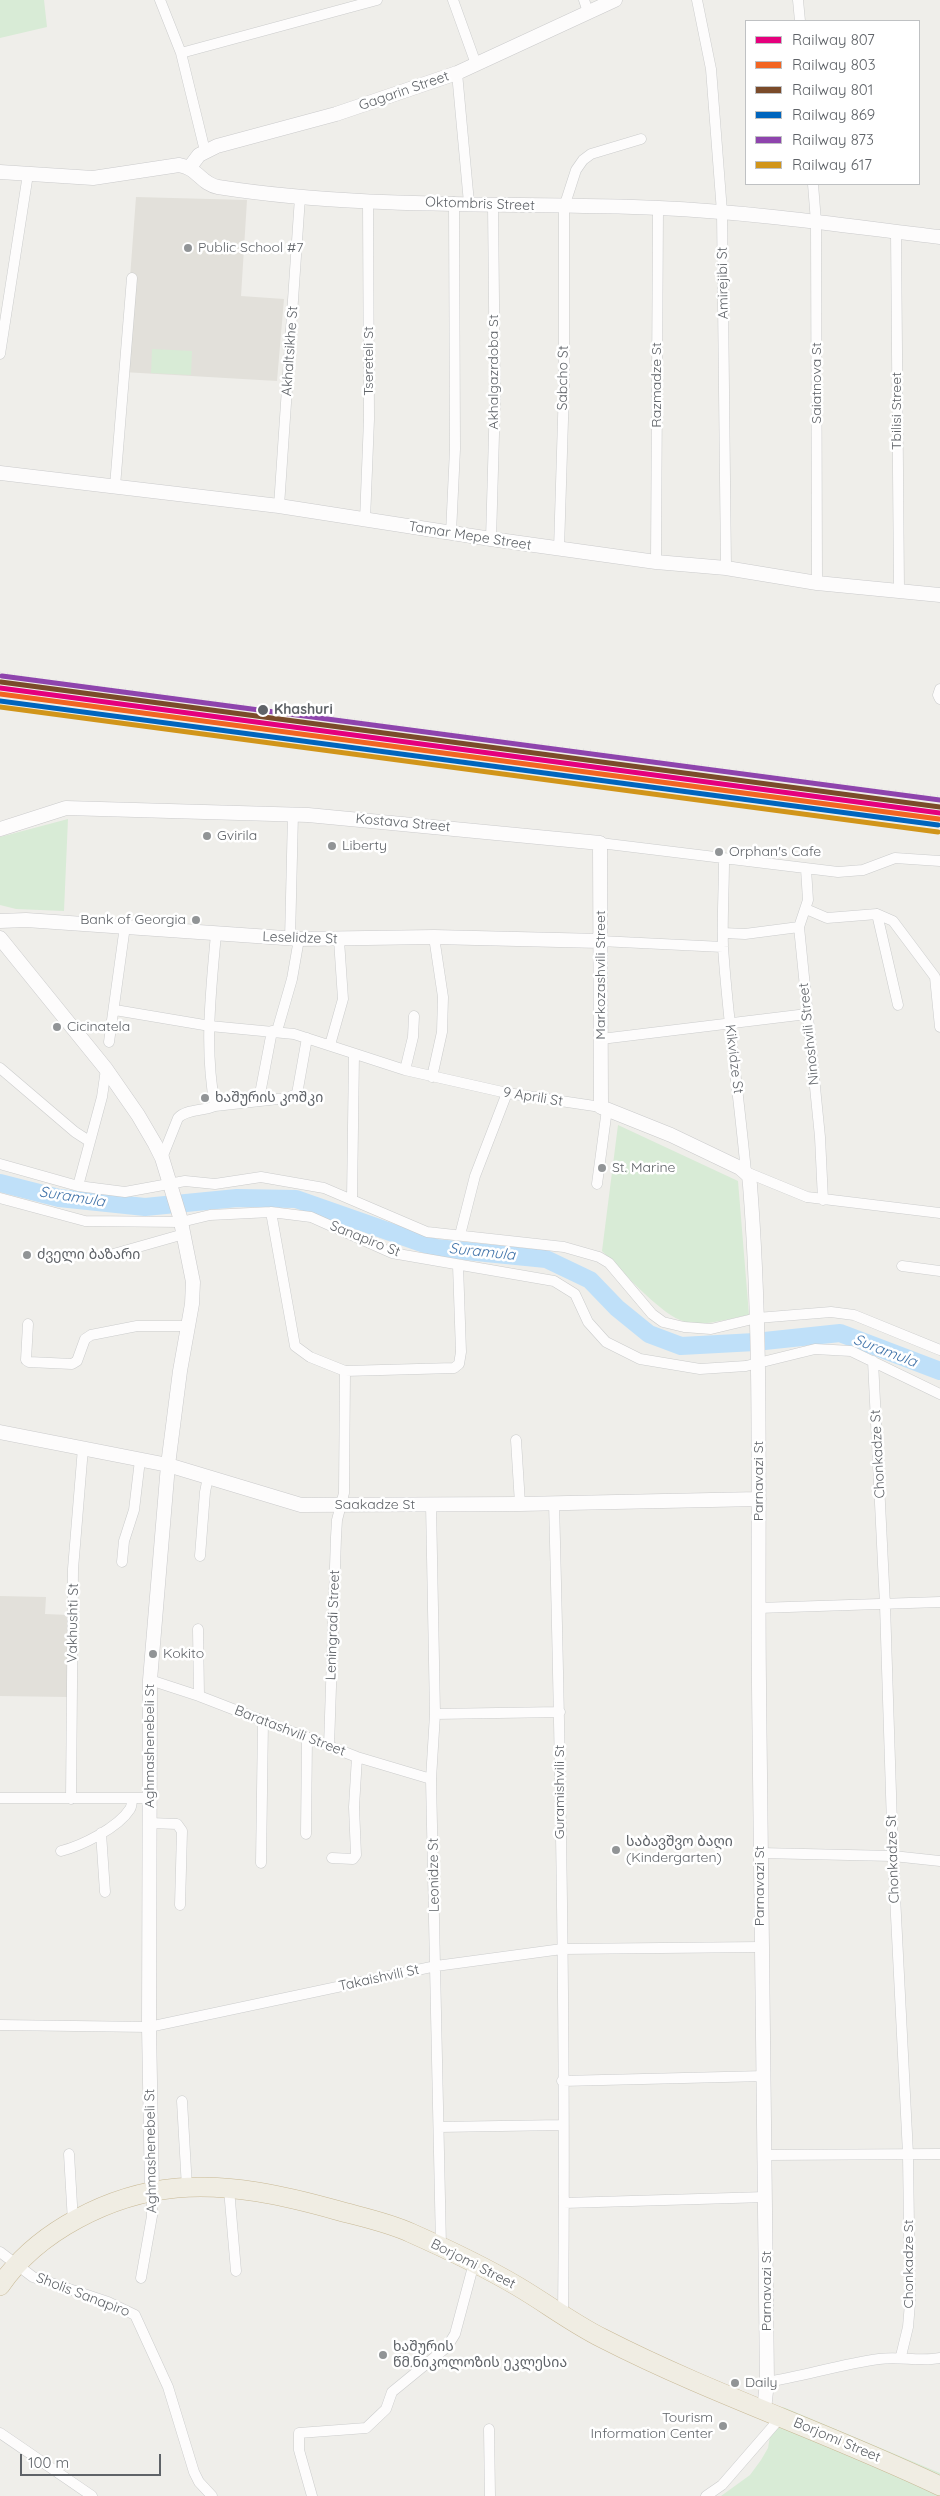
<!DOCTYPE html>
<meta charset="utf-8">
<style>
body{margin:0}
#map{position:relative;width:940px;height:2496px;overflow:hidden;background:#efeeea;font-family:Quicksand,sans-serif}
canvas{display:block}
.legend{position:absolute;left:745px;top:20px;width:175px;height:165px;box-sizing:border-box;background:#fff;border:1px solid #bfc1c3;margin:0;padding:6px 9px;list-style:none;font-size:15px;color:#5f6368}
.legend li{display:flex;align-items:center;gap:10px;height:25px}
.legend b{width:25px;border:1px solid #bfc1c3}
.scale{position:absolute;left:20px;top:2454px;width:141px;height:22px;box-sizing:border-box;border:2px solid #5f6368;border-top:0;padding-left:6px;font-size:15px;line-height:18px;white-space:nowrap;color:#5f6368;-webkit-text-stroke:4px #fff;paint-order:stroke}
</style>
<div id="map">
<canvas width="940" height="2496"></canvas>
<ul class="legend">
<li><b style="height:6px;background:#e5007d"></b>Railway 807</li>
<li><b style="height:6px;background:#f26522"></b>Railway 803</li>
<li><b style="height:6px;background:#7a4b2a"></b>Railway 801</li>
<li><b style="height:6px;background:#0065bd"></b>Railway 869</li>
<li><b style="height:6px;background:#8e44ad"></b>Railway 873</li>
<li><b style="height:6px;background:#d1951a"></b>Railway 617</li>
</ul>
<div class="scale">100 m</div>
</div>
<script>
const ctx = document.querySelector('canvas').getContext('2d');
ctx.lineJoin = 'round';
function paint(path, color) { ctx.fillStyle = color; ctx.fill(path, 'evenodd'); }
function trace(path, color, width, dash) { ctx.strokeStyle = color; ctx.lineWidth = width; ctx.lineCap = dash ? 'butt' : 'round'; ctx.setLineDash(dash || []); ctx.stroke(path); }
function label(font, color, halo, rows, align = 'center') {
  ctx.font = font + ' Quicksand,"Noto Sans Georgian",sans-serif'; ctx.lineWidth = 5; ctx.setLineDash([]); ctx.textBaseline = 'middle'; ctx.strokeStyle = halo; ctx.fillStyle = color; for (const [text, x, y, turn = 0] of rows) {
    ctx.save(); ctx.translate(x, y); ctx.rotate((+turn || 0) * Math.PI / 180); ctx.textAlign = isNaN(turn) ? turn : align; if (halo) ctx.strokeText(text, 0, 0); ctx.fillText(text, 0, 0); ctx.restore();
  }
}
paint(new Path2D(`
 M136,197l111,3 -6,96 43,3 -7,82 -154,-9z
 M0,1596l46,1 -1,17 24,1 -2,82 -67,-1z`), '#e2e0da');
paint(new Path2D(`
 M0,0h44l3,27 -47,11z
 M152,349l40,2 -1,24 -40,-2z
 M68,819l-4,92 -48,-2 -16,-4v-68z
 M618,1125l120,56 11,134c-20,3 -49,14 -69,5 -22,-9 -59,-50 -78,-69z
 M783,2407l157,66v23h-219l29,-21 11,-15 7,-12 3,-18z`), '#d8ebd6');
trace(new Path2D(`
 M0,1183l59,15 86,9 92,-9 59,1 140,49 110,11 44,21 27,28 32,26 32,12 74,-4 85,-9 100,38`), '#bfe0f9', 18);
const street = new Path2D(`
 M160,0l21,53 24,98
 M453,0l23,64
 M584,0l4,12
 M697,0l14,69 11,143 4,356
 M798,0l2,21
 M181,53l196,-53
 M457,73l12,130
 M813,184l3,38 1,361
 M896,232l3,358
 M0,354l28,-180
 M115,486l17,-208
 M279,506l21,-309
 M365,520l4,-101 -1,-218
 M451,533l4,-84 -1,-247
 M491,539l4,-140 -2,-194
 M559,549l5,-162v-180l12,-37 7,-10 8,-6 50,-15
 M656,562l2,-354
 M940,689l-2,6 2,4
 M600,843l238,29 25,-2 32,-12 45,3
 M724,860c0,29 -2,58 -1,87 5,75 16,150 23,225l61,25 133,16
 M806,869l2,31 -9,27 21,210 3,63
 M806,909l21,9 50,-4 16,7 42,56 5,50
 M877,914l21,91
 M723,933l22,1 54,-7
 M290,939l3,-125
 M600,941l123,6
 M115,1010l95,16 84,8 111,36 102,23 94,14
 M277,1031l15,-52 7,-40
 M601,1039l206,-25
 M109,1042l16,-116
 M330,1045l13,-46 -4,-59
 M0,1068l75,64 14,9
 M405,1070l8,-33 1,-21
 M432,1077l10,-45 1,-35 -9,-60
 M259,1099l13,-68
 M215,1106c-11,-57 -4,-116 1,-172
 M162,1158l16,-40c8,-9 26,-7 37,-12l72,-8 10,-4 10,-56
 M0,1164l78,22 47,6 60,-11 30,3 46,-7 63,11 103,44 137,15 35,10 10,6 43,51 11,8 21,5 27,2 46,-11 74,-6 23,3 86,35
 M597,1184l10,-75
 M78,1186l24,-89 4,-28
 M0,1198l85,23 96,1 29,-7 61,-3 40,5 81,36 162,28 21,13 13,28 18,20 34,17 60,10 46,-3 69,-17 36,2 89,43
 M352,1199l2,-145
 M271,1212l24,134 15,11 35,14 109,-3 5,-4 2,-12 -3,-87
 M460,1235l15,-59 32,-83
 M110,1255l74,-21
 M902,1266l38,5
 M28,1324l-2,36 3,2 43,2 5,-3 8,-22 6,-4 46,-9h51
 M873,1361l12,244 8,251 15,298 2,149 -2,24 -7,29
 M516,1440l4,64
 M554,1502c7,271 12,543 9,814
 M431,1504l4,210 -4,65 10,467
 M200,1556l5,-64 3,-15
 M122,1562l2,-21 10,-31 6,-50
 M758,1608l182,-6
 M198,1629l1,67
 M150,1680l49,16 158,61 74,22
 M435,1714l125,-2
 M329,1746l7,-209 1,-17 7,-27 1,-122
 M0,1798h150
 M71,1799l2,-230 10,-121
 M150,1823l27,1 5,7 -2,74
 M101,1833l4,59
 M306,1834l1,-97
 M61,1851c20,-5 57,-23 69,-42 2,-3 2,-8 2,-11
 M760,1853l133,3 47,5
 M332,1858l21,1 3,-4 -2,-48 3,-50
 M261,1863l2,-142
 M0,2025l149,2 287,-61 126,-17 199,-2
 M562,2081l203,-5
 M182,2101l5,87
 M439,2127l123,-2
 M69,2154l4,68
 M766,2155l174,-1
 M229,2189l7,82
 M564,2203l202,-6
 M0,2252l33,25 75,25 27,13 33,72 26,85 5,10 13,14
 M141,2278l11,-62v-24
 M767,2382c37,-6 75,-18 112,-23 21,-3 40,3 61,-1
 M489,2429l1,67
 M0,2433l92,63
 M312,2496l-13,-46v-17l67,-5 20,-19 6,-17 55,-45 8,-13 19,-71
 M706,2496l16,-11 59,-68`);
const secondary = new Path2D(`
 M190,167l9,-12 18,-9 119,-32 121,-41 158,-73
 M0,172l93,6 86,-13c19,3 22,19 39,22 146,23 294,15 441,21 94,4 188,18 281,29
 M0,473l279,33 212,33 165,23 70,6 91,15 123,12
 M0,829l66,-21 242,7 292,28 1,264 70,28 69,33 9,8 1,9c13,166 7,333 9,499 2,233 7,466 8,698l-3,28
 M0,921l26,-1 273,19 135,-2 166,4
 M0,938l106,131 32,46 17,29 7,14 18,59 13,65 -1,22 -12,67 -12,94 -18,215 -1,347 3,165
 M0,1432l168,33 133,40 219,-1 239,-5`);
const highway = new Path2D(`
 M0,2286c37,-55 111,-92 177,-98 52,-5 109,8 159,22 25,7 51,12 75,23 36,16 72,33 106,53 29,17 55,37 85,52 109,56 227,95 338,148`);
trace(street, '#cbcccc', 11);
trace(secondary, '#cacacb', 15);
trace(highway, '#c8b996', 20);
trace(street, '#fdfcfc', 10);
trace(secondary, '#fdfcfc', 14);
trace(highway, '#f0ede3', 19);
trace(new Path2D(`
 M0,673l940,124`), '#e4e4e4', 3, [1, 6]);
trace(new Path2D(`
 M0,688l940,125`), '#e5007d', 5);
trace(new Path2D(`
 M0,694l939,125`), '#f26522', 5);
trace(new Path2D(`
 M1,682l939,125`), '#7a4b2a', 5);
trace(new Path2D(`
 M0,701l938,124`), '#0065bd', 5);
trace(new Path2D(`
 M2,676l938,124`), '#8e44ad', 5);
trace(new Path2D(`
 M0,707l938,125`), '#d1951a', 5);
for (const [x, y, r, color] of [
 [188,248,5,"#919496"],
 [263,710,6,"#5f6368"],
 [207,836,5,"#919496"],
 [332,846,5,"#919496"],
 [719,852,5,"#919496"],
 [196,920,5,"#919496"],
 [57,1027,5,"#919496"],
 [205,1098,5,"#919496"],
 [602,1168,5,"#919496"],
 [27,1255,5,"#919496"],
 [153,1654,5,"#919496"],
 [616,1850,5,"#919496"],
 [383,2355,5,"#919496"],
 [735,2383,5,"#919496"],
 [723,2426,5,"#919496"]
]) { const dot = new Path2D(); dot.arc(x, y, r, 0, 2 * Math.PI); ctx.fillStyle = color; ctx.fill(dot); trace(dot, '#fff', 2); }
label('14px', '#5f6368', '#fff', [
 ["Gagarin Street",404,91,-19],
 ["Oktombris Street",480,204,2],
 ["Amirejibi St",723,283,-91],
 ["Akhaltsikhe St",290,351,-86],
 ["Tsereteli St",369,361,-90],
 ["Akhalgazrdoba St",494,372,-90],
 ["Sabcho St",563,378,-89],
 ["Saiatnova St",817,383,-90],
 ["Razmadze St",657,385,-90],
 ["Tbilisi Street",897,411,-90],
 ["Tamar Mepe Street",470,536,9],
 ["Kostava Street",403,823,5],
 ["Leselidze St",300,938,2],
 ["Markozashvili Street",601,975,-90],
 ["Ninoshvili Street",809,1034,-96],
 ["Kikvidze St",734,1059,83],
 ["9 Aprili St",533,1097,9],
 ["Sanapiro St",365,1239,22],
 ["Chonkadze St",878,1454,-93],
 ["Parnavazi St",759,1481,-90],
 ["Saakadze St",375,1505],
 ["Vakhushti St",73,1623,-89],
 ["Leningradi Street",333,1625,-88],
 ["Baratashvili Street",290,1731,21],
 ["Aghmashenebeli St",150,1746,-90],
 ["Guramishvili St",560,1792,-90],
 ["Chonkadze St",893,1859,-92],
 ["Leonidze St",434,1875,-91],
 ["Parnavazi St",760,1886,-90],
 ["Takaishvili St",379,1978,-12],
 ["Aghmashenebeli St",151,2151,-91],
 ["Borjomi Street",473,2264,27],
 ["Chonkadze St",909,2264,-90],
 ["Parnavazi St",767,2291,-90],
 ["Sholis Sanapiro",83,2295,21],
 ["Borjomi Street",837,2440,23]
]);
label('14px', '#5f6368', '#fff', [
 ["Public School #7",198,248],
 ["Gvirila",217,836],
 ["Liberty",342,846],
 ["Orphan's Cafe",729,852],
 ["Bank of Georgia",186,920,"right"],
 ["Cicinatela",67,1027],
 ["ხაშურის კოშკი",215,1098],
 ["St. Marine",612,1168],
 ["ძველი ბაზარი",37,1255],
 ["Kokito",163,1654],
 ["საბავშვო ბაღი",626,1842],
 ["(Kindergarten)",626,1858],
 ["ხაშურის",393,2347],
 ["წმ.ნიკოლოზის ეკლესია",393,2363],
 ["Daily",745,2383],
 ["Tourism",713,2418,"right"],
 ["Information Center",713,2434,"right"]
], 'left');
label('bold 14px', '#5f6368', '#fff', [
 ["Khashuri",274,710]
], 'left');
label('italic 15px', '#4174aa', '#fff', [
 ["Suramula",72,1197,9],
 ["Suramula",482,1252,6],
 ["Suramula",885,1351,21]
]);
</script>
